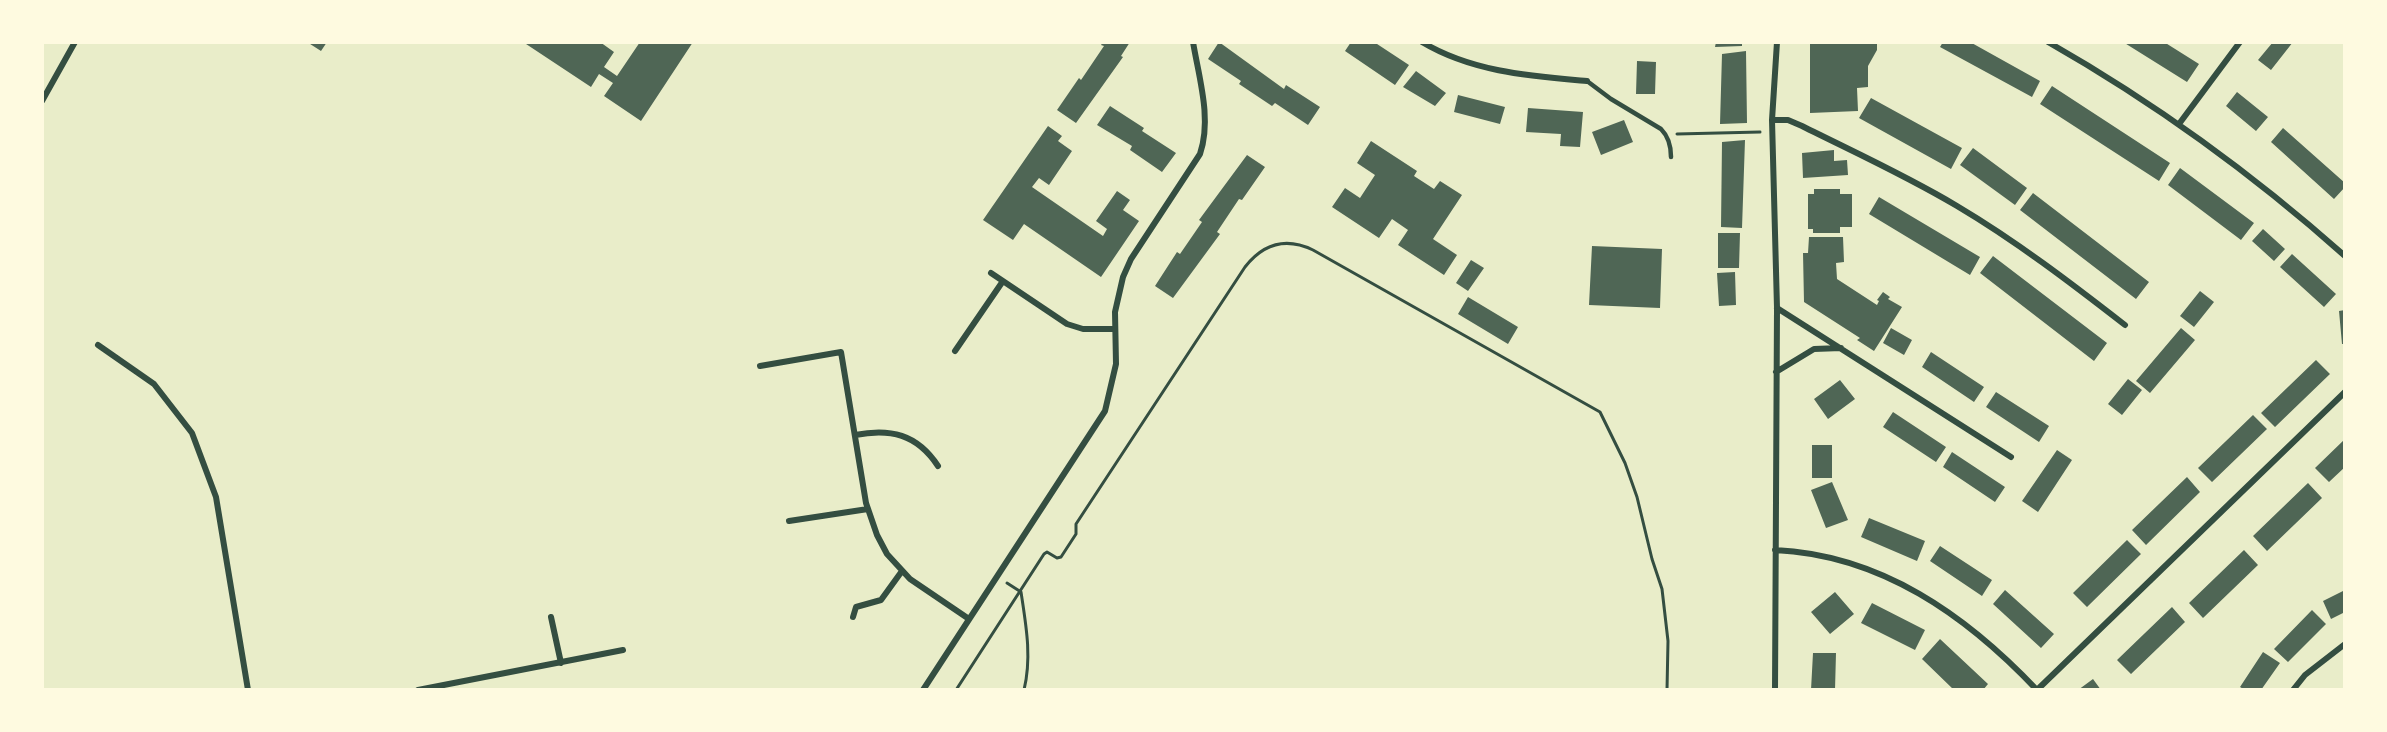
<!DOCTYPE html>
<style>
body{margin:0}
#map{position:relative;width:2387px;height:732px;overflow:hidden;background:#e9edc9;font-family:Ubuntu,sans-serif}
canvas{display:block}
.frame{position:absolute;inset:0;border:44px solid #fefae0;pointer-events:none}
</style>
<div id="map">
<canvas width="2387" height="732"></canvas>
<div class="frame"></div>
</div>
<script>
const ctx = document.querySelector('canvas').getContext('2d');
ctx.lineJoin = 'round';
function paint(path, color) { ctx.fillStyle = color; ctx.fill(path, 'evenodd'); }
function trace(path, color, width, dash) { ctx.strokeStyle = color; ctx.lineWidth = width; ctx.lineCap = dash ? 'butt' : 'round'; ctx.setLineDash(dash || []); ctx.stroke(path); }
paint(new Path2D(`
 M307,42h20l-6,9z
 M523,42h77l14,10 -10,15 13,9 23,-34h53l-52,79 -37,-25 9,-13 -14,-9 -8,13z
 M1103,42h27l-9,14 2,1 -47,66 -19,-13 22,-32 2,2 23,-34 -3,-1z
 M1219,42l65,47 2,-4 34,22 -12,18 -33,-22 -3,3 -33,-22 2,-3 -33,-22z
 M1351,42h23l35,23 -14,20 -50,-34z
 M1716,42h26v4l-27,1z
 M1810,42h67v8l-9,16v21l-11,1 1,23 -48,2z
 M1943,42h27l70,39 -8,16 -92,-50z
 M2123,42h41l35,22 -12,18z
 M2273,42h20l-22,28 -13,-10z
 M1746,51l1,72 -27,1 2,-70z
 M1637,61l19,1 -1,32h-19z
 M1416,71l30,22 -11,13 -32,-19z
 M2052,86l118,77 -11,18 -119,-77z
 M2237,92l31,25 -12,14 -30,-25z
 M1458,95l47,12 -5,17 -46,-12z
 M1871,98l91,50 -11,21 -92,-51z
 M1110,106l34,22 -2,3 34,22 -14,19 -32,-22 2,-4 -35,-21z
 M1528,108l55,4 -3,35 -20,-1 1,-12 -35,-2z
 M1624,120l9,22 -32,13 -9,-23z
 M1048,126l14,10 -4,5 14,10 -23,34 -10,-7 -7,9 71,49 4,-7 -11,-8 21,-30 13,9 -7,10 16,11 -38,56 -77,-53 -11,16 -30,-20z
 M2283,128l62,55v4l-11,12 -63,-57z
 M1745,140l-3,88 -21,-1 1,-85z
 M1371,141l46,30 -3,5 20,13 6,-8 22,14 -29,44 24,16 -13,20 -46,-30 10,-15 -16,-11 -13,19 -47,-31 13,-19 15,10 15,-23 -18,-12z
 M1973,148l54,40 -12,17 -55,-40z
 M1834,150v11l13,-1 1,15 -45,3 -1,-25z
 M1247,155l18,12 -23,33 -3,-1 -22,33 3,2 -47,64 -18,-12 22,-34 3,2 22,-32 -3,-2z
 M2180,168l74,55 -13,17 -73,-55z
 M1814,189h26v5h12v33h-12v6h-27v-4h-5v-35h6z
 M2033,193l116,89 -13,17 -116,-89z
 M1879,197l101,60 -10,18 -101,-61z
 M2263,229l22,20 -11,12 -22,-20z
 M1718,233h22l-1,35h-21z
 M1809,237h34l1,25 -8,1 1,16 40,26 2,-4 -2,-1 6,-8 7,5 -2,2 14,8 -28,44 -17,-11 3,-2 -56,-36 -1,-49h5z
 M1592,246l70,3 -2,59 -71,-3z
 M2292,254l44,40 -12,13 -44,-40z
 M1993,256l114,87 -13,18 -114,-88z
 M1471,260l13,8 -16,23 -12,-8z
 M1735,272l1,33 -17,1 -2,-33z
 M2200,291l14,11 -20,25 -14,-11z
 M1468,297l50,30 -10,17 -50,-30z
 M2345,310v34h-3l-3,-33z
 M1891,328l21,12 -8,15 -21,-12z
 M2181,328l14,12 -45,53 -14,-12z
 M1931,352l53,35 -10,15 -52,-35z
 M2316,360l14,14 -55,53 -14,-14z
 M2128,379l14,11 -20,25 -14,-11z
 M1840,380l15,19 -27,20 -14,-20z
 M1996,392l53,34 -10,16 -53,-35z
 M1893,412l53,35 -10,15 -53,-35z
 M2253,415l14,14 -55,53 -14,-14z
 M2345,439v28l-16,15 -14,-14z
 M1812,445h20v33h-20z
 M2057,450l15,10 -34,52 -16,-11z
 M1952,452l53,35 -10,15 -52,-35z
 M2187,477l13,15 -54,53 -14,-15z
 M1832,482l16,38 -22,8 -15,-38z
 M2308,483l14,15 -55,53 -14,-15z
 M1869,518l56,23 -8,20 -56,-24z
 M2127,540l14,14 -54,53 -14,-14z
 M1940,546l52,34 -10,16 -52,-35z
 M2244,550l14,15 -55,53 -14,-15z
 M2005,590l49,44 -13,14 -48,-44z
 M2345,590v22l-14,7 -8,-18z
 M1835,592l19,22 -24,20 -19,-22z
 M1872,603l53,27 -10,20 -54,-27z
 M2172,607l13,15 -54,52 -14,-14z
 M2312,610l14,14 -38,38 -14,-13z
 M1940,639l48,45 -5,6h-29l-32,-31z
 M2263,652l17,11 -19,27h-16l-5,-3z
 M1813,653h23l-1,37h-24z
 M2093,679l8,11h-23z`), '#4f6655');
trace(new Path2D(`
 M1677,134l83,-2
 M1007,583l14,9c5,33 11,65 3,98
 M956,690l88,-136 3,-2 10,6 4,-1 15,-23v-10l169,-257c18,-23 41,-30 68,-17l287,162 25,51 12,34 15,62 10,30 6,52 -1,49`), '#344e41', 3);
trace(new Path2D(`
 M1587,81l24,18 50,30c8,8 10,17 10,28`), '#344e41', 4.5);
trace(new Path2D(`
 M1422,42c50,30 108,34 165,39
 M2048,42c107,61 206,133 297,214
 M42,101l33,-59
 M1772,120h16l14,6c52,26 105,50 155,80 59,35 114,77 168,119
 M2179,124l61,-82
 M991,273l76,51 16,5h32
 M1777,308l234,149
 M98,345l56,39 38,49 24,64 32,193
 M955,351l48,-70
 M760,366l81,-14 25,151 11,32 10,19 23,25 59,40
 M1776,372l38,-23 27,-1
 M855,435c35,-7 62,-1 83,31
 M789,521l79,-12
 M1775,550c106,5 191,65 262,140
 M551,617l10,46
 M853,617l3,-10 25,-7 21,-29
 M418,690l205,-40
 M923,690l182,-279 11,-47 -1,-52 8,-35 8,-18 69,-105c12,-35 -1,-76 -7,-112
 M1775,690l2,-382 -5,-188 5,-78
 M2037,690l308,-298
 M2293,690l12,-15 40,-31`), '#344e41', 6);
</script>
